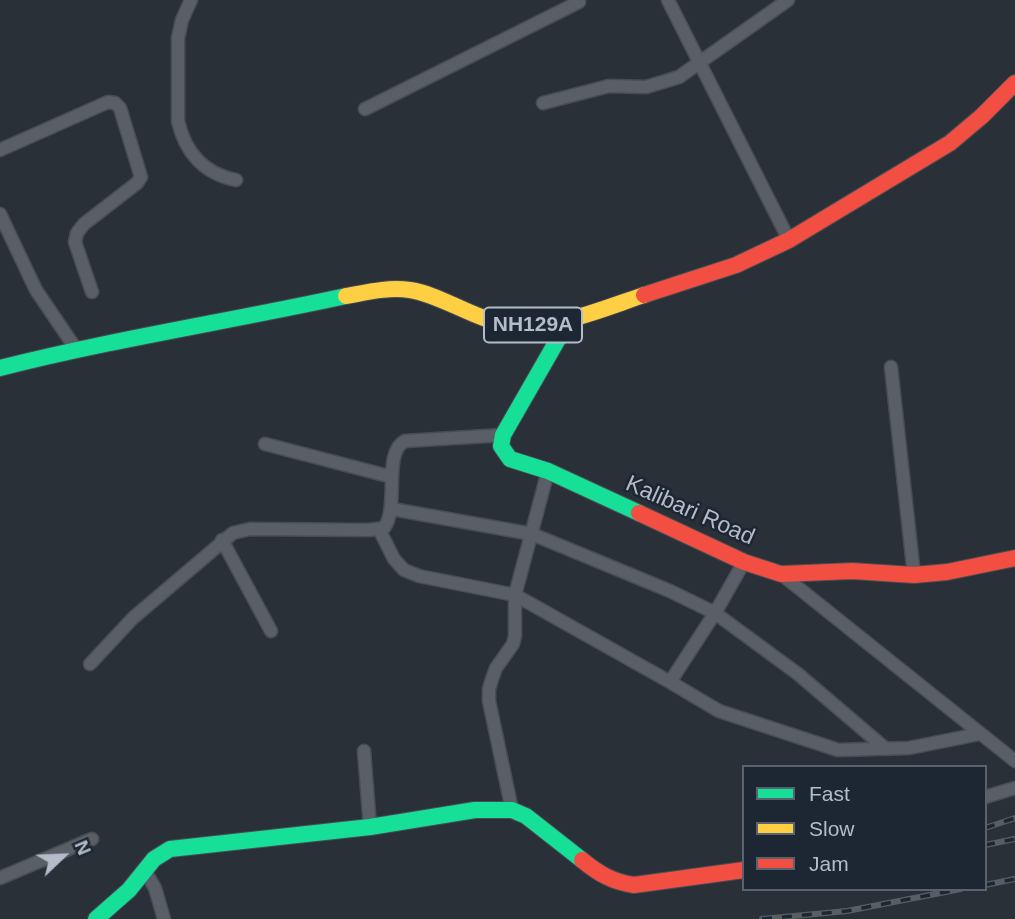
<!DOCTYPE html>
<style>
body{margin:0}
#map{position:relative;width:1015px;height:919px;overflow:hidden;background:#2a3038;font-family:Helvetica,sans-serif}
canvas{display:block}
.legend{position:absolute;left:742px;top:765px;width:245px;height:126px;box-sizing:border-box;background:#1d2633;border:2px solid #59626f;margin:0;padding:9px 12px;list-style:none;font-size:21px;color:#b4bcc9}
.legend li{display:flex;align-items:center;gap:14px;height:35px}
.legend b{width:35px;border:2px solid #59626f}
.north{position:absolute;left:28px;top:821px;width:70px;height:70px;-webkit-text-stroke:5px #1d2633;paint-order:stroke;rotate:67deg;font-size:19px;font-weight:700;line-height:28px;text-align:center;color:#b4bcc9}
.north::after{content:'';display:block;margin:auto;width:24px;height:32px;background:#b4bcc9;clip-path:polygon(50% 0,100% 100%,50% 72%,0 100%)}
</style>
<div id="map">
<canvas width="1015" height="919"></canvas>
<ul class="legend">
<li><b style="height:9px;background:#16e098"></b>Fast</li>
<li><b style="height:9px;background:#ffcf43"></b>Slow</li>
<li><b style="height:9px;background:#f24e42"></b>Jam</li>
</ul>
<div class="north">N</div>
</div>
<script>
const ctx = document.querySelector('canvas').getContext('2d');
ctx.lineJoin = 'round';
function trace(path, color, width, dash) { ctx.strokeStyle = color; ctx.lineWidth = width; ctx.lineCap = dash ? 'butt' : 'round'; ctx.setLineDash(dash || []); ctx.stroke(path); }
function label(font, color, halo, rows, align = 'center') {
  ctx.font = font + ' Helvetica,sans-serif'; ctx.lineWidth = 5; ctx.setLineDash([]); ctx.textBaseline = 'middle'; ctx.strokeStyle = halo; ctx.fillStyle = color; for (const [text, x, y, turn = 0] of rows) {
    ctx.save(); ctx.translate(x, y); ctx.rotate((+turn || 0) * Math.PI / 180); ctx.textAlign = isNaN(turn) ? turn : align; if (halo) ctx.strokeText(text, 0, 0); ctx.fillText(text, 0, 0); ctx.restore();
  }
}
const street = new Path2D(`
 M191,0l-9,20 -4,18v83c7,31 26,53 58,59
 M668,0l121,240
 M543,103l66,-17 37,1 33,-10 109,-77
 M365,109l214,-107
 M0,150l108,-48 7,1 5,5 21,69 -4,6 -53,41 -7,9 -2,9 17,50
 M0,214l36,76 40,59
 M891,367l23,208
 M265,444l127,33
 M392,509l140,25 138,57 45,22 83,61 88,75
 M379,529l15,30 10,11 15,6 96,19 155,87 45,-69 29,-51
 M222,540l49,91
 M781,574l234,187
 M90,664l43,-46 100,-85 17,-4 119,1 15,-2c16,-22 -2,-75 21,-87l98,-6
 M670,682l49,29 119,39 71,-2 70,-14
 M364,751l6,76
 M985,797l30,-9
 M512,810l-23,-109v-12l3,-10 4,-11 17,-24 2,-8v-41l33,-124
 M145,871l10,17 9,31
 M0,878l92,-39`);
const fast = new Path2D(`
 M569,320l-66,115 -2,11 9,13 38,12 91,42
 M0,368c114,-29 231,-47 346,-72
 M96,919l33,-29 25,-31 16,-10 200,-22 105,-17h37l14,6 56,44`);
const slow = new Path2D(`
 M346,296c22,-4 42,-9 64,-6 33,5 67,32 103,35 44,4 89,-16 131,-30`);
const jam = new Path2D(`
 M644,295l92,-30 53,-25 161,-97 32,-27 33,-33
 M639,513l105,49 37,12 71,-3 62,4 33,-3 68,-14
 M582,860c17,14 31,22 52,25l110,-15`);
trace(street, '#484c53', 15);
trace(fast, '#484c53', 18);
trace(slow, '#484c53', 18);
trace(jam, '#484c53', 18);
trace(street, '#5a5e66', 12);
trace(fast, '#16e098', 16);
trace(slow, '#ffcf43', 16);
trace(jam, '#f24e42', 16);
const rail = new Path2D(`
 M985,828l30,-10
 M985,845l30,-6
 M985,885l30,-6
 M762,919l85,-8 114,-22`);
trace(rail, '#595d64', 6);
trace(rail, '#1d2633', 3.5, [10]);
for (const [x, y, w] of [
 [533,325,98]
]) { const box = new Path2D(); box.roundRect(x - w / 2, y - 17.5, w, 35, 5); ctx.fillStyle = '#1d2633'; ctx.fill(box); trace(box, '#b4bcc9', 2); }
label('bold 21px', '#b4bcc9', null, [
 ["NH129A",533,325]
]);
label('23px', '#b4bcc9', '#1d2633', [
 ["Kalibari Road",690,511,24]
]);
</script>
